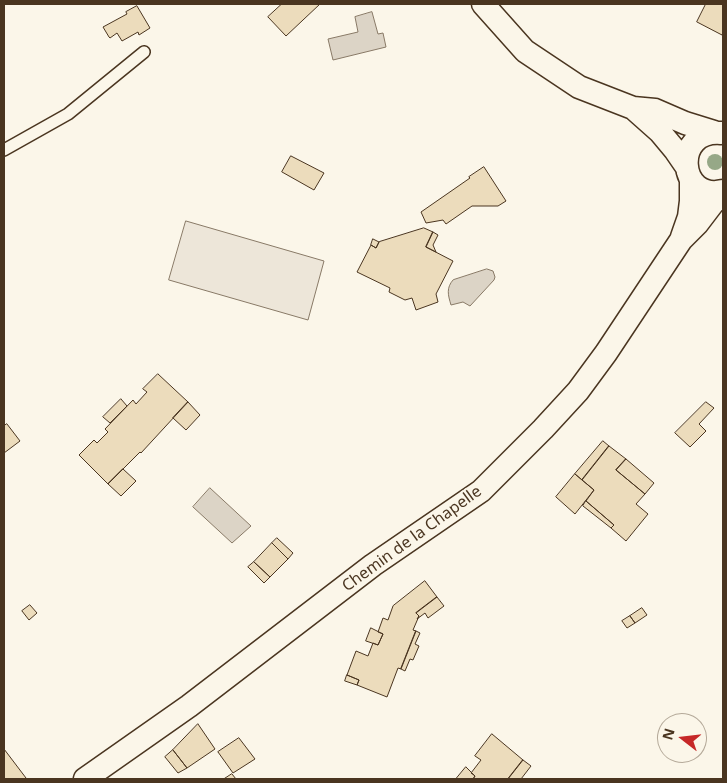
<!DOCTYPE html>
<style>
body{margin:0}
#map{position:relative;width:727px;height:783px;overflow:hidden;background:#fbf6e9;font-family:"Noto Sans",sans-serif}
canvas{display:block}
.frame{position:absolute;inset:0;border:5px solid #4a3520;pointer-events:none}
.north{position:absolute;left:657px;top:713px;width:50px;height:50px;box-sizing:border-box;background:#fbf6e9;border:1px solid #b4a999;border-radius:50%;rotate:286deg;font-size:14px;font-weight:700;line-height:20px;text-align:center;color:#4a3520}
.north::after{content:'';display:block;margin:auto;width:18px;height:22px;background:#c62828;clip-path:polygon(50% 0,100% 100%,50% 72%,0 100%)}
</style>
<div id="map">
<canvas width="727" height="783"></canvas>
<div class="frame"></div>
<div class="north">N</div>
</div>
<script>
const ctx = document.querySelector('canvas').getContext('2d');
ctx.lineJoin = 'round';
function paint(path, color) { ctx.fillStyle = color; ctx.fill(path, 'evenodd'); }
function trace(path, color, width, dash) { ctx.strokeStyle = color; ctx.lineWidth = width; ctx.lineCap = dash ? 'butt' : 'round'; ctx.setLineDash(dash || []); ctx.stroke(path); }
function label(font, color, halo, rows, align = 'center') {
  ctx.font = font + ' "Noto Sans",sans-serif'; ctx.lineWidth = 4; ctx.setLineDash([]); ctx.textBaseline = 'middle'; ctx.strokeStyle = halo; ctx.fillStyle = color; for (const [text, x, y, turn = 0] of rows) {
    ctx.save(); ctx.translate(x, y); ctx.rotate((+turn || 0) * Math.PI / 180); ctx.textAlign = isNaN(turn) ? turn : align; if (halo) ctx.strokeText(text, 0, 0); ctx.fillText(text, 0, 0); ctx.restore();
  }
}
const green = new Path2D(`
 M186,221l138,40 -16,59 -139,-40z`);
paint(green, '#ede6d9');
trace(green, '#887966', 1);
const water = new Path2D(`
 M372,12l6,22 5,-1 3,14 -53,13 -5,-21 30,-7 -3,-15z
 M487,269l6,2 2,6 -1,3 -24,26 -7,-4 -12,3c-3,-10 -5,-17 2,-25z
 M210,488l41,38 -19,17 -39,-36z`);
paint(water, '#dcd4c6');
trace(water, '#887966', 1);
const building = new Path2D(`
 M282,4h38l-34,32 -18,-19z
 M706,4h17v28l-1,3 -25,-13z
 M137,6l13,22 -11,7 -1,-3 -16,9 -5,-8 -7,5 -1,-1 -6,-10 24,-13 -1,-2z
 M291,156l33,17 -10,17 -32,-18z
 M484,167l22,34 -8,5h-26l-26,18 -3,-4 -17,3 -5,-11 49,-34 -1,-1z
 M424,228l9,4 -7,15 27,14 -17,33 2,8 -22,8 -4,-12 -7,2 -16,-8 1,-4 -33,-16 14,-27 5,3 3,-6z
 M433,232l5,3 -5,10 3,7 -10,-5z
 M373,239l6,3 -3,6 -5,-3z
 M158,374l30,28 -47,51 -1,-1 -32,32 -29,-29 15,-15 3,3 11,-11 -3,-3 28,-29 3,4 11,-12 -4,-3z
 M121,399l6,7 -17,17 -7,-6z
 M188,402l12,13 -14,15 -13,-12z
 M706,402l8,6 -15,16 7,7 -16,16 -15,-14z
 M7,424l13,17 -16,12v-27z
 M603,441l6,5 -27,34 -7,-6z
 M609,446l17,13 -10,11 29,24 -9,10 12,10 -22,27 -15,-13 3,-3 -28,-24 8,-11 -12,-10z
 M626,459l28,24 -9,11 -29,-24z
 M123,469l13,12 -15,15 -13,-12z
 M575,474l19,16 -19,24 -19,-17z
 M586,501l28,24 -3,3 -28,-22z
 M277,538l16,15 -5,6 -16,-16z
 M272,543l16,16 -18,18 -16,-15z
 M254,562l16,15 -6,6 -16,-16z
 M425,581l12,16 -21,16 3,3 -6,14 3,1 -15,38 -3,-1 -11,29 -30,-12 2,-5 -12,-5 9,-24 12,5 5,-13 5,2 5,-11 -5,-2 5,-14 5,2 5,-14z
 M437,597l7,9 -16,12 -3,-5 -8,6 2,-3 -3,-3z
 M30,605l7,8 -8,7 -7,-9z
 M642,608l5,7 -12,8 -5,-7z
 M630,616l5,7 -8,5 -5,-7z
 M371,628l12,6 -5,11 -12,-4z
 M416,631l4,2 -5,11 4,2 -6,14 -3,-1 -5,12 -4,-2z
 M347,675l12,5 -2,5 -12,-4z
 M198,724l17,25 -28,19 -14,-18z
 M492,734l31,26 -15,19h-35l2,-3 -4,-3 10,-13 -6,-4z
 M239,738l16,21 -22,14 -15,-21z
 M4,749l22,29 -2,1h-20z
 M173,750l14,18 -9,5 -13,-16z
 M523,760l8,6 -10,13h-13z
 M466,767l9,9 -2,3h-17z
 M232,774l4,5h-12z`);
paint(building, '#ecdcbc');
trace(building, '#4a3520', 1);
const lane = new Path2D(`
 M4,150l64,-36 76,-62`);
const street = new Path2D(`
 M483,4l42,47 54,36 54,21 22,2 30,13 29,9
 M633,108l27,24 15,18 11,16
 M721,133c-49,-4 -43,69 2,58
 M682,237l7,-20 2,-16v-22
 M85,779l104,-73 184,-141 108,-74 62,-62 35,-38 28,-38 75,-113 16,-16 16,-21 10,-9`);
trace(lane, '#4a3520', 14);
trace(street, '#4a3520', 25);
trace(lane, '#fbf6e9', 11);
trace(street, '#fbf6e9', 22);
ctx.fillStyle = '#96a887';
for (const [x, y] of [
 [715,162]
]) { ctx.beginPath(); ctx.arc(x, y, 8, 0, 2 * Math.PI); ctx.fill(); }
label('16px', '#4a3520', '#fbf6e9', [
 ["Chemin de la Chapelle",412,539,-36]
]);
</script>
